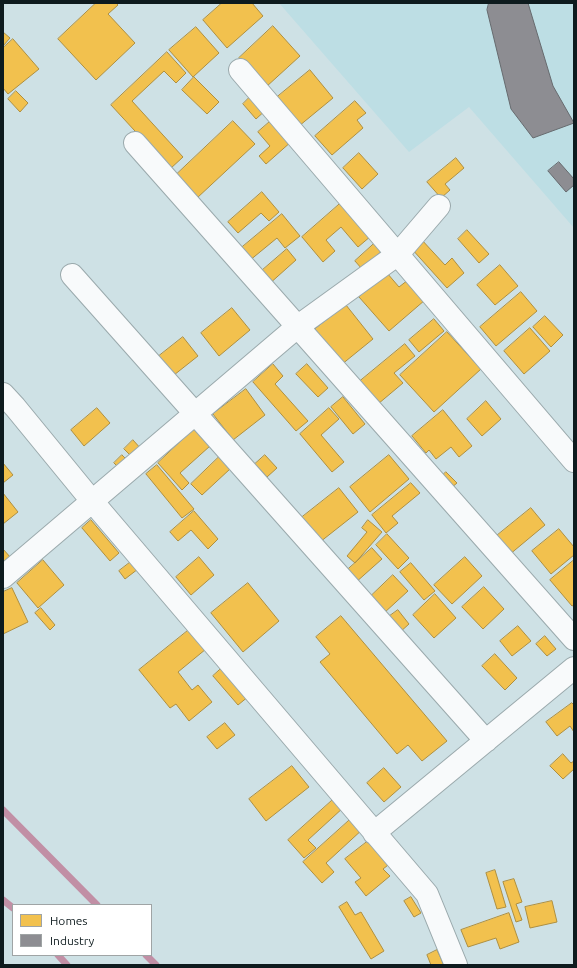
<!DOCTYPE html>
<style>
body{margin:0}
#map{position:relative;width:577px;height:968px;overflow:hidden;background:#cee1e5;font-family:Ubuntu,sans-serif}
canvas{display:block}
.frame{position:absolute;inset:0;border:4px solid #0e1b1e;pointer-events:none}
.legend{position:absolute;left:12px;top:904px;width:140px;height:52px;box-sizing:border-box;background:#fff;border:1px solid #9fa4a5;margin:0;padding:5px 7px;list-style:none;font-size:12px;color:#0e1b1e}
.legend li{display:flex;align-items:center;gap:8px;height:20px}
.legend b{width:20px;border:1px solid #9fa4a5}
</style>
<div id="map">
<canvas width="577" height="968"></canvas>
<div class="frame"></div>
<ul class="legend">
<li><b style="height:11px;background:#f2c14e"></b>Homes</li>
<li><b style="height:11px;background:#8d8d92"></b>Industry</li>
</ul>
</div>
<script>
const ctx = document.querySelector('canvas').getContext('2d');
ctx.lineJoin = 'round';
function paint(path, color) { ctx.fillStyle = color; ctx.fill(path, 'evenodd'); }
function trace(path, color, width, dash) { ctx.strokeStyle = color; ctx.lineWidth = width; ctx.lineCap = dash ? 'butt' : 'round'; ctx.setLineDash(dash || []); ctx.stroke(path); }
paint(new Path2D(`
 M279,3h295v225l-105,-121 -60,45z`), '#bddee4');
const homes = new Path2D(`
 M96,3h20l2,2 -10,9 27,29 -39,37 -38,-41z
 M222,3h30l11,13 -36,32 -24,-28z
 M273,26l27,30 -34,31 -27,-29z
 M196,27l23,26 -26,24 -24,-27z
 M3,32l7,6 -7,8z
 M13,39l26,30 -31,25 -5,-6v-40z
 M167,52l19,21 -10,10 -12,-12 -32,30 51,56 -13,12 -59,-64z
 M310,70l23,28 -34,28 -23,-28z
 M194,77l25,25 -12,12 -25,-24z
 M16,91l12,12 -8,9 -12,-13z
 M254,93l14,15 -12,11 -13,-15z
 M355,101l11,12 -9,7 6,8 -31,27 -17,-19z
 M273,119l19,22 -26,23 -7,-8 11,-10 -12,-14z
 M233,121l22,23 -58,54 -21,-23z
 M359,153l19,21 -16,15 -19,-21z
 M456,158l8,10 -19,16 5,6 -9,8 -14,-16z
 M262,192l17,20 -10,9 -8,-8 -23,20 -10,-11z
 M342,202l29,34 -13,11 -17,-20 -15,13 9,11 -12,11 -21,-25z
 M282,214l18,22 -15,12 -8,-10 -28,23 -9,-12z
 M467,230l22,24 -10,9 -21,-24z
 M421,239l24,26 7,-7 12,15 -17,15 -36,-40z
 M376,242l7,8 -21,19 -7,-8z
 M287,249l9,11 -28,25 -10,-11z
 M500,265l18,21 -23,19 -18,-20z
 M387,273l12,14 9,-7 17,20 -36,31 -30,-34z
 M521,292l16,19 -41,35 -16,-19z
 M346,305l27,34 -32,26 -27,-35z
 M232,308l18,22 -31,26 -18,-23z
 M545,316l18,19 -12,12 -18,-20z
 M434,319l10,12 -25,21 -10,-12z
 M530,328l20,23 -26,23 -20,-23z
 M447,332l34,37 -47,43 -34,-37z
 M183,337l15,19 -24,19 -15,-19z
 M405,344l10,12 -21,17 9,10 -25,21 -19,-22z
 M273,364l10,12 -8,8 33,37 -12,10 -43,-49z
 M307,364l21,24 -10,9 -22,-23z
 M246,389l19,26 -32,25 -20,-26z
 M343,397l22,27 -12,10 -22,-27z
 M486,401l15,18 -19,17 -15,-17z
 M97,408l13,15 -26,23 -13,-16z
 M329,408l10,11 -18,16 23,27 -12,10 -32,-38z
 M443,410l29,36 -13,11 -8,-10 -15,12 -7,-9 -3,3 -14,-17z
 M194,429l16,17 -30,27 9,10 -7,7 -24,-27z
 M133,440l9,10 -9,8 -9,-9z
 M122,455l6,6 -8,8 -6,-6z
 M265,455l12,13 -10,9 -12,-13z
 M389,455l20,24 -39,33 -20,-25z
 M219,457l11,12 -28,26 -11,-11z
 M3,463l10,12 -10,8z
 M157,465l37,44 -12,9 -36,-44z
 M446,472l11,11 -6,5 -10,-11z
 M411,483l9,10 -28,23 6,7 -12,10 -14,-18z
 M339,488l19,24 -38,30 -19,-24z
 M3,493l15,19 -15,12z
 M531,508l14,17 -36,30 -15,-17z
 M194,511l24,28 -10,10 -17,-19 -13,11 -8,-9z
 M91,520l28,33 -9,8 -28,-33z
 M368,520l14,12 -27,31 -8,-7 20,-24 -5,-4z
 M559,529l15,18v8l-23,19 -19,-23z
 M387,534l22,24 -11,11 -22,-24z
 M372,548l10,11 -27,24 -10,-11z
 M3,549l8,9 -8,6z
 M199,557l15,18 -23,20 -15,-18z
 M465,557l17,19 -30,28 -18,-19z
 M43,560l21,25 -26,23 -21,-25z
 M574,560v45l-2,1 -22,-26z
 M132,561l6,8 -13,10 -6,-8z
 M411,563l24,28 -11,9 -24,-28z
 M393,575l15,16 -24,22 -14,-16z
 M248,583l31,38 -36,31 -32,-39z
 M484,587l20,22 -21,20 -21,-22z
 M12,588l16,34 -25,12v-42z
 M435,594l21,24 -22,20 -21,-23z
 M41,608l14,17 -5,5 -15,-17z
 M398,610l11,14 -10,9 -12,-15z
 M341,616l106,125 -25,20 -14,-16 -11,9 -77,-92 10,-8 -14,-17z
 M518,626l13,15 -19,15 -12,-15z
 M190,629l16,20 -28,23 14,18 6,-5 14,17 -23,19 -13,-17 -6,4 -31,-38z
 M545,636l11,13 -9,7 -11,-12z
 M495,654l22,24 -12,12 -23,-24z
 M223,667l26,29 -11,9 -25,-29z
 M572,703l2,2v27l-4,-6 -13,10 -11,-14z
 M225,723l10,12 -18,14 -10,-12z
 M563,754l8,9 3,-2v8l-11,10 -13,-13z
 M292,766l17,21 -43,34 -17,-22z
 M384,768l17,19 -17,15 -17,-19z
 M336,797l8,10 -36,33 8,8 -12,10 -16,-18z
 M353,817l11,11 -38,35 8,9 -12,11 -19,-21z
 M372,838l20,24 -9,7 7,7 -24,20 -11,-14 6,-4 -16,-19z
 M495,870l11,37 -9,2 -11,-36z
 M514,879l8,23 -6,2 6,16 -6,2 -13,-40z
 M411,897l10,16 -7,4 -10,-16z
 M552,901l5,21 -27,6 -5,-21z
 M347,902l8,13 6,-3 23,39 -13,8 -32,-52z
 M509,913l10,29 -19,7 -4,-11 -28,9 -7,-17z
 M437,950l7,15h-13l-4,-10z`);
paint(homes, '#f2c14e');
trace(homes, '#ae8f40', 1);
const industry = new Path2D(`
 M489,3h39l25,83 21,37 -41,15 -22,-29 -24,-99z
 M559,162l15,17v6l-8,7 -18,-21z`);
paint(industry, '#8d8d92');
trace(industry, '#676b6f', 1);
trace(new Path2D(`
 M3,810l94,95
 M3,900l10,8
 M58,955l9,10
 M146,955l10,10`), '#c18fa5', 7);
const minor = new Path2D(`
 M240,70l334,391
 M135,143l439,496
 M72,275l414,466
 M3,394l12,13 77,94 335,393 29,71
 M3,577l294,-250 101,-73 41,-48
 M374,833l200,-165`);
trace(minor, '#9aa9ac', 24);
trace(minor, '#f8fafb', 22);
</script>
